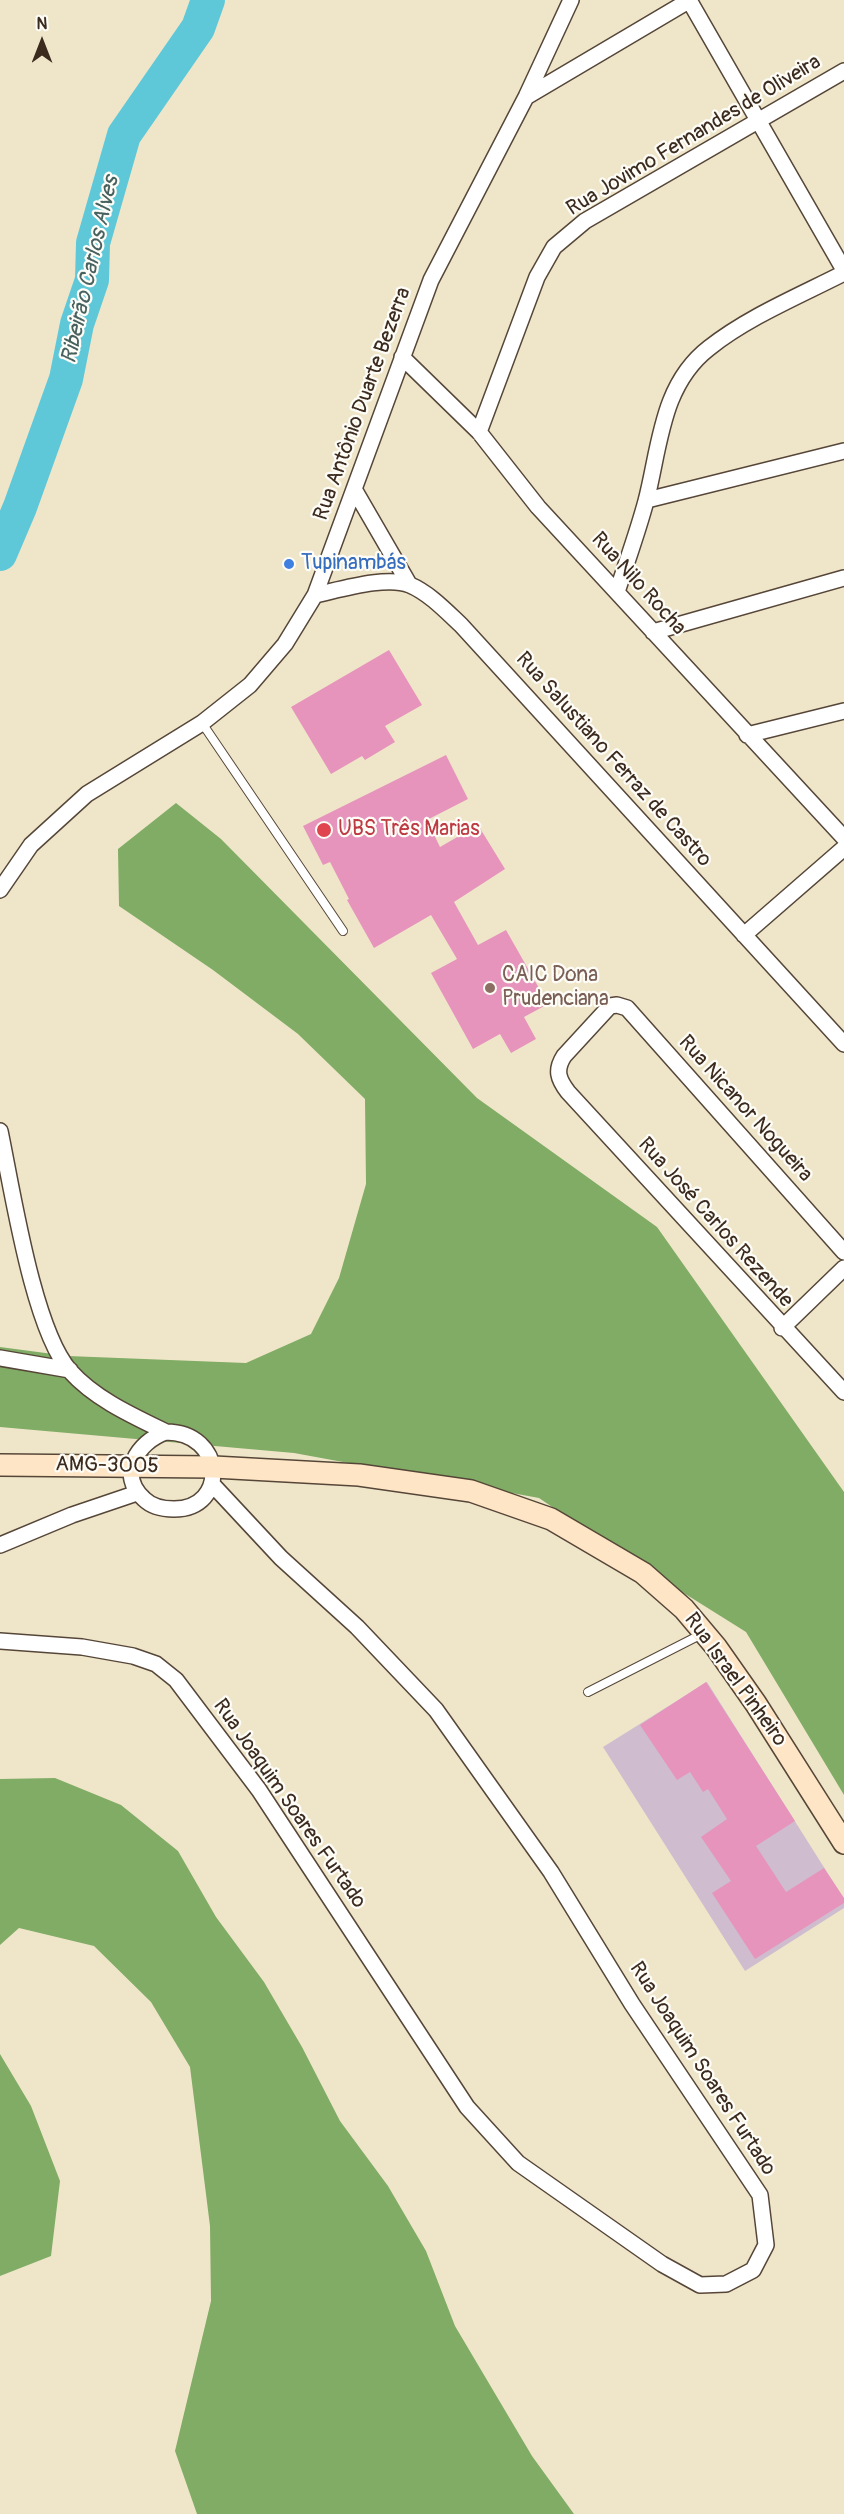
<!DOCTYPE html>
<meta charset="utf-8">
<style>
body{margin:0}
#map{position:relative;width:844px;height:2514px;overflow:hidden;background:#efe6ca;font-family:Pangolin,sans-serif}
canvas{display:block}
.north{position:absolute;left:12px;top:12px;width:60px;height:60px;-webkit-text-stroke:4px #fdfcf7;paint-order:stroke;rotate:0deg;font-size:16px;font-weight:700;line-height:24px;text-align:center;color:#3b2a1e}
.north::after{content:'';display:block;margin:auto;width:21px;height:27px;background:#3b2a1e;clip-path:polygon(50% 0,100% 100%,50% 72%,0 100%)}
</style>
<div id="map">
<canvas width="844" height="2514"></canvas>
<div class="north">N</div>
</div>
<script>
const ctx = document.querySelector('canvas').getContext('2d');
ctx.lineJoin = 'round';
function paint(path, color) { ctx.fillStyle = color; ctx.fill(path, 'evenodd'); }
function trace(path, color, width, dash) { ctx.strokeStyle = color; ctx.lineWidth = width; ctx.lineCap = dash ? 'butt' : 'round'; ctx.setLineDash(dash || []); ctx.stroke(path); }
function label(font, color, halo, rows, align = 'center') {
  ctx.font = font + ' Pangolin,sans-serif'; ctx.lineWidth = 4.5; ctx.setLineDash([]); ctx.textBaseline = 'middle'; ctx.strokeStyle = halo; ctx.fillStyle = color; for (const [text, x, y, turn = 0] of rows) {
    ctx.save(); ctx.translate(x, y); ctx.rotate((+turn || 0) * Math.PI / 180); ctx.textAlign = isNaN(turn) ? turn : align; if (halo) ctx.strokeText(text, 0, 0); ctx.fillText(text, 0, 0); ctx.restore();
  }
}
paint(new Path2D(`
 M707,1682l137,217v9l-99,63 -142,-224z`), '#cfbdcf');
paint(new Path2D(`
 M176,803l45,36 256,259 180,129 187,265v303l-98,-163 -123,-77 -84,-57 -245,-45 -294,-26v-80l68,9 178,7 65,-29 28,-56 27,-94 -1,-85 -67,-65 -85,-64 -94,-64 -1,-57z
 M55,1778l66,27 57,46 38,66 48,65 38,65 38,74 48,65 38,65 29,75 77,130 42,58h-377l-22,-63 36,-150 -1,-75 -20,-159 -39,-65 -57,-56 -75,-18 -19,17v-166z
 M0,2054l31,52 29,75 -9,75 -51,20z`), '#80ac65');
trace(new Path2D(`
 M0,554l20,-47 46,-128 11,-55 15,-44 1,-37 31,-108 74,-107 10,-28`), '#5ec8d9', 34);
paint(new Path2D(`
 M389,650l33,55 -37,21 10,16 -30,18 -3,-4 -31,18 -40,-67z
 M446,755l22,44 -41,21 13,27 38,-22 27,44 -51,33 24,43 28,-15 42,74 -24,13 12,22 -25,14 -11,-19 -27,15 -42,-76 26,-14 -26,-44 -57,33 -27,-48 2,-1 -19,-37 -7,3 -20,-39z
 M706,1682l89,139 -39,25 30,46 38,-24 20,30v5l-89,56 -43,-66 19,-12 -30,-44 26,-18 -19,-30 -5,3 -13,-20 -13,8 -37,-55z`), '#e694bc');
const lane = new Path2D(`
 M202,723l141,208
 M588,1692l114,-58`);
const street = new Path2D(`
 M689,0l155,270
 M526,97l164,-97
 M402,357l77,75 59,75 306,331
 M479,432l58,-155 17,-30 31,-26 259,-150
 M354,489l55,95
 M647,500l197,-49
 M617,592c10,-31 21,-61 29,-91 14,-54 15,-116 63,-153 39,-31 90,-52 135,-75
 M315,595c24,-5 72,-20 95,-10 19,8 36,26 51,40l383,419
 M653,632l191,-54
 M747,735l97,-24
 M0,890l31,-45 56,-51 115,-71 48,-38 35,-41 30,-49 116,-315 95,-183 45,-97
 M744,935l100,-87
 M0,1131c12,57 33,198 70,240 25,28 63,45 96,61
 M844,1252l-217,-244 -10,-3 -7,1 -46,50c-9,14 -6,23 4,36l276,300
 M782,1328l62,-60
 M0,1358l70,12
 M166,1432c59,0 63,77 8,77 -10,0 -22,-2 -30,-10 -27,-24 -7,-57 22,-67z
 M0,1545l72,-30 65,-22
 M0,1641l82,6 51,9 23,8 20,16 83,110 208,317 51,56 144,101 38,21 26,-1 27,-14 13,-25 -6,-50 -128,-191 -81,-132 -115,-162 -79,-83 -76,-69 -69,-74`);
const secondary = new Path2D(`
 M0,1465l214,2 145,8 112,16 80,28 92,54 41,36 32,38 40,57 88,139`);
trace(lane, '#564638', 10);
trace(street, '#564638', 18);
trace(secondary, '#564638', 24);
trace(lane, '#fff', 8);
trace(street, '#fff', 15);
trace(secondary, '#fee5c5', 21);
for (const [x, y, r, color] of [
 [289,564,6,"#3f7fe0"],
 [324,830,8,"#e0444e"],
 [490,988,6,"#8d6e63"]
]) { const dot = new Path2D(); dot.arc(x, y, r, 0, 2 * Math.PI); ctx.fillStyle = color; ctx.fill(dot); trace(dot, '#fdfcf7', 2); }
label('21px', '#3b2a1e', '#fdfcf7', [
 ["Rua Jovimo Fernandes de Oliveira",694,136,-31],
 ["Rua Antônio Duarte Bezerra",363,404,-70],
 ["Rua Nilo Rocha",638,584,48],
 ["Rua Salustiano Ferraz de Castro",613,760,48],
 ["Rua Nicanor Nogueira",745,1109,48],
 ["Rua José Carlos Rezende",715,1223,48],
 ["AMG-3005",107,1466,1],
 ["Rua Israel Pinheiro",735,1680,54],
 ["Rua Joaquim Soares Furtado",289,1804,55],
 ["Rua Joaquim Soares Furtado",702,2069,57]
]);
label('21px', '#366cbe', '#fdfcf7', [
 ["Tupinambás",301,564]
], 'left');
label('21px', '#be3a42', '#fdfcf7', [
 ["UBS Três Marias",338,830]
], 'left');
label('21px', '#785e54', '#fdfcf7', [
 ["CAIC Dona",502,976],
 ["Prudenciana",502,1000]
], 'left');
label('italic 22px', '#47615f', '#fdfcf7', [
 ["Ribeirão Carlos Alves",91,270,-77]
]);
</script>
